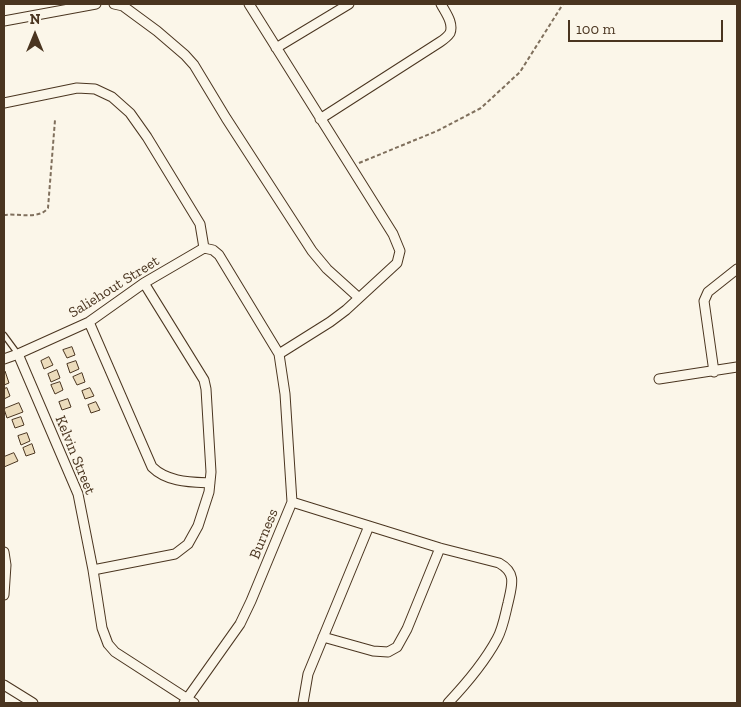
<!DOCTYPE html>
<style>
body{margin:0}
#map{position:relative;width:741px;height:707px;overflow:hidden;background:#fbf6e9;font-family:"Zilla Slab",serif}
canvas{display:block}
.frame{position:absolute;inset:0;border:5px solid #4a3520;pointer-events:none}
.north{position:absolute;left:10px;top:10px;width:50px;height:50px;-webkit-text-stroke:4px #fbf6e9;paint-order:stroke;rotate:0deg;font-size:14px;font-weight:700;line-height:20px;text-align:center;color:#4a3520}
.north::after{content:'';display:block;margin:auto;width:18px;height:22px;background:#4a3520;clip-path:polygon(50% 0,100% 100%,50% 72%,0 100%)}
.scale{position:absolute;left:568px;top:20px;width:155px;height:22px;box-sizing:border-box;border:2px solid #4a3520;border-top:0;padding-left:6px;font-size:15px;line-height:18px;white-space:nowrap;color:#4a3520;-webkit-text-stroke:4px #fbf6e9;paint-order:stroke}
</style>
<div id="map">
<canvas width="741" height="707"></canvas>
<div class="frame"></div>
<div class="north">N</div>
<div class="scale">100 m</div>
</div>
<script>
const ctx = document.querySelector('canvas').getContext('2d');
ctx.lineJoin = 'round';
function paint(path, color) { ctx.fillStyle = color; ctx.fill(path, 'evenodd'); }
function trace(path, color, width, dash) { ctx.strokeStyle = color; ctx.lineWidth = width; ctx.lineCap = dash ? 'butt' : 'round'; ctx.setLineDash(dash || []); ctx.stroke(path); }
function label(font, color, halo, rows, align = 'center') {
  ctx.font = font + ' "Zilla Slab",serif'; ctx.lineWidth = 4; ctx.setLineDash([]); ctx.textBaseline = 'middle'; ctx.strokeStyle = halo; ctx.fillStyle = color; for (const [text, x, y, turn = 0] of rows) {
    ctx.save(); ctx.translate(x, y); ctx.rotate((+turn || 0) * Math.PI / 180); ctx.textAlign = isNaN(turn) ? turn : align; if (halo) ctx.strokeText(text, 0, 0); ctx.fillText(text, 0, 0); ctx.restore();
  }
}
const building = new Path2D(`
 M72,347l3,8 -8,3 -4,-8z
 M49,357l4,8 -9,4 -3,-8z
 M76,361l3,8 -9,4 -3,-9z
 M57,370l3,8 -9,4 -3,-8z
 M4,371h1l4,12 -5,2z
 M82,373l3,9 -8,3 -4,-8z
 M60,382l3,8 -8,4 -4,-9z
 M7,388l3,8 -6,3v-10z
 M90,388l4,8 -9,3 -3,-8z
 M68,399l3,8 -9,3 -3,-8z
 M96,402l4,8 -9,3 -3,-8z
 M19,403l4,9 -16,6 -3,-9z
 M21,417l3,8 -9,3 -3,-8z
 M27,433l3,8 -9,4 -3,-9z
 M32,444l3,9 -9,3 -3,-8z
 M14,453l4,8 -14,6v-10z`);
paint(building, '#ecdcbc');
trace(building, '#4a3520', 1);
const lane = new Path2D(`
 M4,335l14,19`);
const street = new Path2D(`
 M114,4l9,2 34,25 28,24 9,10 32,53 86,133 15,18 31,28
 M249,4l144,230 7,17 -3,12 -51,47 -16,12 -51,32
 M4,21l92,-17
 M276,48l73,-44
 M4,103l73,-15 18,1 17,8 18,16 17,24 53,87 4,24
 M320,119l120,-77c3,-2 8,-6 10,-9 4,-10 -5,-21 -9,-29
 M89,322l63,145c15,15 38,15 58,16
 M18,354l60,140 15,76 9,58 6,16 7,8 79,51
 M4,359l14,-5 71,-32 55,-39 60,-35 9,2 6,5 60,99 6,40 7,108 -41,99 -11,23 -56,79
 M714,372l-10,-71 4,-9 29,-23
 M659,379l78,-12
 M292,502l148,46 59,15c18,10 13,22 9,40 -3,12 -5,25 -11,36 -13,24 -31,45 -49,64
 M4,552l2,13 -2,30
 M93,570l82,-16 13,-10 10,-18 11,-34 2,-20 -5,-83 -2,-9 -60,-97
 M323,637l50,14 15,1 9,-5 10,-18 33,-81
 M4,685l29,18
 M303,703l5,-29 61,-148`);
trace(lane, '#4a3520', 7);
trace(street, '#4a3520', 11);
trace(new Path2D(`
 M359,163l78,-32 44,-23 39,-36 43,-68
 M4,215c14,-2 35,5 44,-7l7,-88`), '#7f6f5c', 2, [4, 2.5]);
trace(lane, '#fbf6e9', 4.5);
trace(street, '#fbf6e9', 9);
label('15px', '#4a3520', '#fbf6e9', [
 ["Saliehout Street",114,287,-32],
 ["Kelvin Street",75,455,68],
 ["Burness",264,534,-68]
]);
</script>
